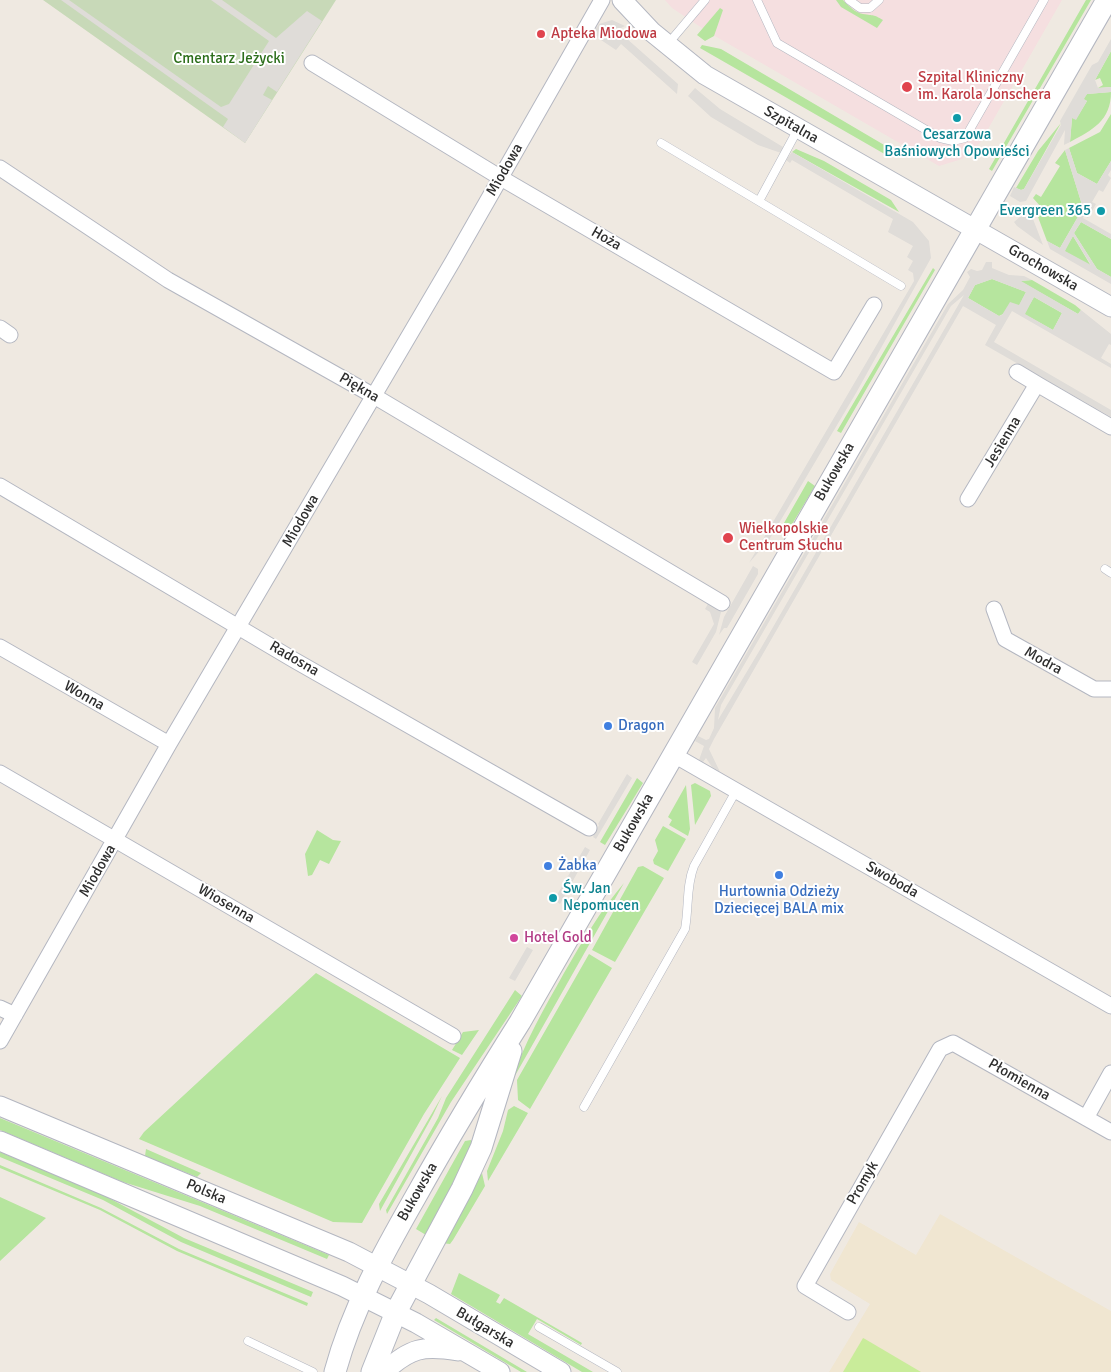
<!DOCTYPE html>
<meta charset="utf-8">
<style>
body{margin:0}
canvas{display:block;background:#efe9e1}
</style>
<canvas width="1111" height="1372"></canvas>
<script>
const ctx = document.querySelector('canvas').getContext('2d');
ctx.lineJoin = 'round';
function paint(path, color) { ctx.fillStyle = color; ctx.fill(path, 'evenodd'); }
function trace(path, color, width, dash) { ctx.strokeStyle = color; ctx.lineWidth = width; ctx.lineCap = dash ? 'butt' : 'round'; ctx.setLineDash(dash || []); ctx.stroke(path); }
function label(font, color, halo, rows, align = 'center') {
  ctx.font = font + ' Signika,sans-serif'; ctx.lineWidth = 4; ctx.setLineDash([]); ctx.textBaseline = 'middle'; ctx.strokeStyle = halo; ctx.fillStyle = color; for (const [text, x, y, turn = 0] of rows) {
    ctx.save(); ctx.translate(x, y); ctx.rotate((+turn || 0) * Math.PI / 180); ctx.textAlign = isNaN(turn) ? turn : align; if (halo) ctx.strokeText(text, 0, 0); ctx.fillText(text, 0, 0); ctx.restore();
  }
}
paint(new Path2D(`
 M940,1214l171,97v61h-282l41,-68 -39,-24 -1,-6 29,-52 57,33z`), '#f0e6d1');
paint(new Path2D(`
 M665,0h397l-82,143 -18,16 -23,7 -231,-134 -36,-24z`), '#f5dfe0');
paint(new Path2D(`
 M836,0h7c5,5 12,13 20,14 11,2 10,0 20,6l-6,8 -36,-21z
 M1086,0h5l-99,171 -3,-2z
 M720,8l3,2 -9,26 -9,5 -8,-6z
 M702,45l19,4 170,100 -3,7 -188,-108z
 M1111,51v36l-13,1 5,-3 -3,-7 -5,2z
 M1111,92c0,29 -19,38 -41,50l2,-24 4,1 11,-18 -4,-2 4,-5z
 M1111,114v47l-14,23 -20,-11 -8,-25 31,-16z
 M1061,123l-37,66 -3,1 -5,-2 22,-37z
 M796,149l28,12 67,39 8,12 -107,-60z
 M1065,150l18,58 -23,40 -13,-7 -9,-24 3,-10 -8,-9 3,-4 5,3 19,-31 -5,-3z
 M1081,222l30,17v38l-14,-8 -23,-36z
 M1073,236l18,30 -27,-15z
 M933,268l2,2 -94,163 -4,-2z
 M992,279l34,13 -7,14 -20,10 -31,-18 7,-13z
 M1032,280l43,25 6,5 -3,4 -58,-33z
 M1034,297l28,16 -9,17 -29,-16z
 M808,481l7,5 -27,45 -3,1 -5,-2z
 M637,778l6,5 -38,62 -5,-3z
 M695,783l15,8 1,5 -16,29 -4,-40z
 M686,785l4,44 -2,7 -19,-11 3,-5 -4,-3z
 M663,826l23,13 -18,32 -14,-7 -1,-4 5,-9 -3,-11z
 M317,830l16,10 8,1 -12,23 -9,-4 -8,15 -4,1 -3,-22z
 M643,866l21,12 -49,84 -23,-12 46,-83z
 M624,883l-112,198c12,-39 32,-72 52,-108 18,-31 36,-62 60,-90z
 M589,954l23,14 -82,141 -12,-9 -1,-20z
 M316,973l144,85 -36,56 -62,109 -29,-1 -194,-83 5,-7z
 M515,990l7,6 -71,106 -64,112 -1,-4 52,-92 8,-20z
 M479,1030l-17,25 -10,-5 11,-18z
 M442,1096l-9,19 -53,96 -1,-7z
 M514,1106l14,7 -40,68 -1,-10 16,-40 5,-21z
 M0,1118l329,137 -2,4 -127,-53 -77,-24 -123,-52z
 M471,1140l3,5 -48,90 -10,-6 49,-88z
 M146,1149l55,24 -4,4 -52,-21z
 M0,1152l105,44 79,42 129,54 -2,5 -130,-55 -78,-42 -103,-43z
 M0,1165l101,43 78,41 129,54 -1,3 -130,-55 -77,-41 -100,-42z
 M482,1173l3,13 -32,54 -3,4 -9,-1z
 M0,1197l46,21 -46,43z
 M459,1273l41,22 -4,7 4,2 4,-6 78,45 -1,2 -44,-26 -9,15 65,38h-11l-131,-78z
 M436,1318l91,54h-6l-87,-52z`), '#b6e59e');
paint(new Path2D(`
 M43,0h293l-91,143z`), '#c8d9b8');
paint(new Path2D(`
 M863,1338l2,1 56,33h-78z`), '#c9ec9a');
paint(new Path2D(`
 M61,0h8l152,107 8,-3 40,-63 -58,-41h11l54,38 31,-27 15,10 -45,71 -9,-6 -5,9 9,5 -27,43 -22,-16 5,-8z
 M612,20l13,6 -8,4 61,54 -1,10 -56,-50 -5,6 -24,-16 7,-10z
 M1111,39v12l-16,29 3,8 13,-1v5l-24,2 -3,5 3,2 -11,19 -4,-2 -2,24 -6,3 1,-15 -39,71 -6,1 -10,-6 4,-9 7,3 3,-1 37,-64 -1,-4 32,-56 6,-3z
 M695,88l25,21 63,38 -2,6 -23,-8 -47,-28 -23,-21z
 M1069,148l8,25 20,11 14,-23v9l-3,5 3,3 -8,14 -4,-2 -7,12 4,2 -8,14 -4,-2 -1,2 28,16v5l-30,-17 -7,11 23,36 14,8v7l-61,-35 -3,-8 13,7 23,-40 -18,-58zM1073,236l18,29 -26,-14z
 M792,152l121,70 16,19 2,17 -75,135 -87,147 -20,23 165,-282 -1,-8 -5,-3 5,-9 -6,-4 6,-11 -25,-14 5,-13 -101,-59 -2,3 -4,-3z
 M1021,216l12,3 10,26 -26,-19 -3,-4z
 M986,262h6v6l17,7 15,1 8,4 -11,1 57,33 3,-4 30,24v11l-2,-1 -8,14 10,6v4l-99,-57 -18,31 117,68v7l-126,-72 11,-20 -33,-19 -249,433 -5,10 11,23 -8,-5 -6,-9 -3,4 -4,-2 5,-14 -9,-5 3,-5 8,4 3,-1 5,-11 1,-20 233,-404 15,-14 7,-13 -3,-5 4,-3 6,2 5,-1zM992,279l34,13 -7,13 -9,-3 -8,13 -3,1 -31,-18 7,-13zM964,295l-203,353 -43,72 3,-15 230,-399zM1034,297l28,16 -9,17 -28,-16z
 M753,566l5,3v5l-31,54h-3l-5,7 5,-18z
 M709,602l12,10 -5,20 -19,33 -5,-3 22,-38 -4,-12 -5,-3z
 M627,774l5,4 -36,61 -3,-2 6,-12 -1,-1z
 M585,847l5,3 -30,54 -6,-4z
 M527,947l6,3 -18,31 -6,-3z`), '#dfdcd8');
const service = new Path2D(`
 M757,0l20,43 163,95 13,3 12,-3 79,-138
 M849,0l11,8h10l9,-8
 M667,45l38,-45
 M661,143l240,143
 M759,201l39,-72
 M1105,569l6,4
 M584,1107l101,-178c4,-22 1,-43 9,-63l42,-75
 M539,1327l78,45
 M248,1341l65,31`);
const minor = new Path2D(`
 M312,63l189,115 333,194 40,-67
 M0,168l168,112 206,116 348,207
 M0,328l10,7
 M1017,372l20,12
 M0,486l294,174 295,168
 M968,499l69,-115 74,43
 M994,609l11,30 89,50h17
 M0,647l169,97
 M674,755l437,251
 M0,773l453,263
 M0,1008l15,7
 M0,1041l169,-297 284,-483 149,-261
 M1086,1118l25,-45
 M848,1312l-43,-26 135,-237 13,-6 158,89`);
const tertiary = new Path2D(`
 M622,0l30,32 53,43 406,232
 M0,1106l349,146 80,42 132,78
 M0,1141l342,145 74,37 84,49
 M384,1372c26,-24 39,-27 74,-21`);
const secondary = new Path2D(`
 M335,1372c17,-63 49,-120 81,-176 33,-59 68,-117 104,-174l587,-1022
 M372,1372l24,-60 66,-123 19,-41 30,-97`);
trace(service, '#b4b7c1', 9);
trace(minor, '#b4b7c1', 17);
trace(tertiary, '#b4b7c1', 21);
trace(secondary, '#b4b7c1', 23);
trace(service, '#fff', 8);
trace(minor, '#fff', 15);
trace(tertiary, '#fff', 19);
trace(secondary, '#fff', 21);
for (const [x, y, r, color] of [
 [541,34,5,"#e0444e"],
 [907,87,6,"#e0444e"],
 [957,118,5,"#0f9aa8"],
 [1101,211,5,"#0f9aa8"],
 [728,538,6,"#e0444e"],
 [608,726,5,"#3f7fe0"],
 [548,866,5,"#3f7fe0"],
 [779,875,5,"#3f7fe0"],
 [553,898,5,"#0f9aa8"],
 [514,938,5,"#d1479c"]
]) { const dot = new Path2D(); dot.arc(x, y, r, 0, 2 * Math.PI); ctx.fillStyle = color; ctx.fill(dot); trace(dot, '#fff', 2); }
label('15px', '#be3a42', '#fff', [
 ["Apteka Miodowa",551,34],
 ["Szpital Kliniczny",918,78],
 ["im. Karola Jonschera",918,95],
 ["Wielkopolskie",739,529],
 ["Centrum Słuchu",739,546]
], 'left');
label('15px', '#2c6e1b', '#fff', [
 ["Cmentarz Jeżycki",229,59]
]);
label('15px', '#2e2e2e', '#fff', [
 ["Szpitalna",791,125,30],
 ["Miodowa",505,170,-60],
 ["Hoża",606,239,30],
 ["Grochowska",1043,268,30],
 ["Piękna",359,388,30],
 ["Jesienna",1003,442,-59],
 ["Bukowska",835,472,-60],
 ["Miodowa",301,521,-60],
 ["Radosna",294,659,30],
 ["Modra",1043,661,29],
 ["Wonna",84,696,30],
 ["Bukowska",634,823,-60],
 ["Miodowa",98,871,-60],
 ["Swoboda",892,880,30],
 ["Wiosenna",226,904,30],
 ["Płomienna",1019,1080,30],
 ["Promyk",863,1183,-60],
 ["Polska",206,1192,23],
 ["Bukowska",418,1192,-60],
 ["Bułgarska",485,1328,31]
]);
label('15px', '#0d838f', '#fff', [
 ["Cesarzowa",957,135],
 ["Baśniowych Opowieści",957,152],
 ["Evergreen 365",1091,211,"right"],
 ["Św. Jan",563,889,"left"],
 ["Nepomucen",563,906,"left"]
]);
label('15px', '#366cbe', '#fff', [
 ["Dragon",618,726],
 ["Żabka",558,866],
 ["Hurtownia Odzieży",779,892,"center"],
 ["Dziecięcej BALA mix",779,909,"center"]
], 'left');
label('15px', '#b23c85', '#fff', [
 ["Hotel Gold",524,938]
], 'left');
</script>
